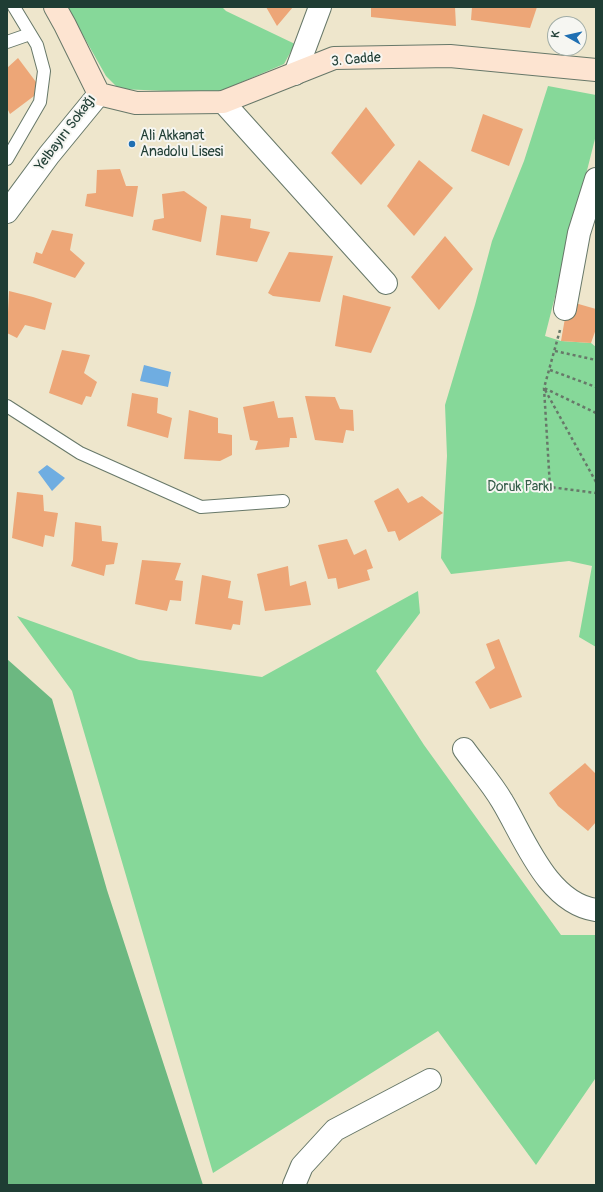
<!DOCTYPE html>
<meta charset="utf-8">
<style>
body{margin:0}
#map{position:relative;width:603px;height:1192px;overflow:hidden;background:#eee6cc;font-family:Pangolin,sans-serif}
canvas{display:block}
.frame{position:absolute;inset:0;border:8px solid #1f3d34;pointer-events:none}
.north{position:absolute;left:547px;top:16px;width:40px;height:40px;box-sizing:border-box;background:#f6f6f2;border:1px solid #a0aca6;border-radius:50%;rotate:278deg;font-size:11px;font-weight:700;line-height:16px;text-align:center;color:#1f3d34}
.north::after{content:'';display:block;margin:auto;width:14px;height:18px;background:#1f6fb2;clip-path:polygon(50% 0,100% 100%,50% 72%,0 100%)}
</style>
<div id="map">
<canvas width="603" height="1192"></canvas>
<div class="frame"></div>
<div class="north">K</div>
</div>
<script>
const ctx = document.querySelector('canvas').getContext('2d');
ctx.lineJoin = 'round';
function paint(path, color) { ctx.fillStyle = color; ctx.fill(path, 'evenodd'); }
function trace(path, color, width, dash) { ctx.strokeStyle = color; ctx.lineWidth = width; ctx.lineCap = dash ? 'butt' : 'round'; ctx.setLineDash(dash || []); ctx.stroke(path); }
function label(font, color, halo, rows, align = 'center') {
  ctx.font = font + ' Pangolin,sans-serif'; ctx.lineWidth = 4; ctx.setLineDash([]); ctx.textBaseline = 'middle'; ctx.strokeStyle = halo; ctx.fillStyle = color; for (const [text, x, y, turn = 0] of rows) {
    ctx.save(); ctx.translate(x, y); ctx.rotate((+turn || 0) * Math.PI / 180); ctx.textAlign = isNaN(turn) ? turn : align; if (halo) ctx.strokeText(text, 0, 0); ctx.fillText(text, 0, 0); ctx.restore();
  }
}
paint(new Path2D(`
 M67,7h155l4,4 69,33 -11,20 -68,29 -97,-4 -13,-13z
 M548,86l48,9v40l-51,201 16,5 30,2 5,4v300l-17,-10 13,-71 -23,-5 -118,13 -10,-16 6,-102 -2,-51 30,-100 17,-64 32,-80z
 M418,591l2,22 -44,58 48,74 137,190h35v144h-1l-59,86 -98,-134 -225,142 -141,-482 -55,-75 122,44 123,17z`), '#86d899');
paint(new Path2D(`
 M7,659l45,40 55,191 96,295h-196z`), '#6cb881');
paint(new Path2D(`
 M144,365l27,7 -3,15 -28,-6z
 M47,465l18,13 -13,13 -14,-19z`), '#6fade1');
paint(new Path2D(`
 M266,7h27l-16,19z
 M371,7h84l1,19 -85,-9z
 M472,7h65l-7,21 -59,-8z
 M18,58l24,32 -32,24 -3,-6v-40z
 M366,107l29,38 -34,40 -30,-32z
 M483,114l40,15 -14,37 -38,-15z
 M419,160l34,28 -39,48 -27,-30z
 M120,169l6,17h12l-5,31 -48,-11 2,-12 9,-1 1,-23z
 M184,191l23,16 -6,35 -49,-12 2,-10 10,-2 -2,-24z
 M221,215l30,4 -1,9 20,4 -13,30 -41,-7z
 M52,230l21,4 -3,16 15,13 -10,15 -42,-15 3,-11 6,2z
 M445,236l28,33 -34,41 -28,-33z
 M289,252l44,4 -13,46 -47,-6 -5,-3z
 M9,291l24,6 19,6 -7,27 -20,-5 -8,13 -10,-5z
 M343,295l48,12 -20,46 -36,-7z
 M568,301l28,8v20l-5,14 -30,-2z
 M62,350l28,5 -6,18 13,9 -6,15 -5,-1 -4,9 -33,-12z
 M132,393l26,5 -1,15 15,5 -4,20 -41,-12z
 M305,396l30,1 5,12 13,1 1,21 -8,-1 -3,13 -28,-3z
 M274,401l4,17 15,-1 4,21h-7l-1,9 -34,3 3,-9 -8,-1 -7,-33z
 M189,410l29,8v15l14,2v20l-12,6 -36,-2z
 M398,488l10,15 14,-7 21,17 -44,28 -4,-10 -7,1 -14,-31z
 M17,492l26,3 1,16 14,2 -4,24 -9,-2 -2,12 -31,-9z
 M75,522l26,4 1,15 16,2 -4,21 -8,1 -2,11 -33,-10 2,-6z
 M347,539l7,16 12,-6 7,19 -6,2 3,10 -32,9 -2,-11 -8,1 -10,-34z
 M142,560l39,3 -6,17 8,1 -2,20 -11,-1 -3,11 -32,-7z
 M288,566l2,20 16,-5 5,24 -46,6 -8,-37z
 M202,575l29,6 -3,17 15,3 -3,24 -7,-1 -2,6 -36,-6z
 M499,639l23,58 -32,12 -15,-27 20,-14 -9,-24z
 M585,763l11,11v48l-8,9 -30,-25 -9,-13z`), '#eda677');
const service = new Path2D(`
 M7,42l23,-8
 M7,159l33,-57 4,-31 -7,-26 -23,-38
 M7,406l73,47 121,54 82,-6`);
const minor = new Path2D(`
 M295,74l25,-67
 M223,102l163,181
 M7,212l42,-57 50,-61
 M565,309l14,-76 17,-54
 M464,749c12,17 27,33 38,52 22,36 45,102 94,109
 M294,1185l8,-19 33,-36 95,-50`);
const secondary = new Path2D(`
 M55,7l10,18 34,69 37,9 87,-1 111,-44 116,-2 146,14`);
trace(service, '#677869', 14);
trace(minor, '#677869', 24);
trace(secondary, '#677869', 24);
trace(new Path2D(`
 M560,330l-16,58 6,99 46,6
 M555,351l41,9
 M550,370l46,17
 M596,413l-52,-25 52,94`), '#677869', 2.5, [3, 3]);
trace(service, '#fff', 12);
trace(minor, '#fff', 22);
trace(secondary, '#fde4d1', 22);
for (const [x, y, r, color] of [
 [132,144,4,"#1f6fb2"]
]) { const dot = new Path2D(); dot.arc(x, y, r, 0, 2 * Math.PI); ctx.fillStyle = color; ctx.fill(dot); trace(dot, '#f6f6f2', 1.5); }
label('14px', '#1f3d34', '#f6f6f2', [
 ["3. Cadde",356,60,-5],
 ["Yelbayırı Sokağı",66,133,-53]
]);
label('14px', '#1f3d34', '#f6f6f2', [
 ["Ali Akkanat",140,136],
 ["Anadolu Lisesi",140,152]
], 'left');
label('14px', '#345c48', '#f6f6f2', [
 ["Doruk Parkı",520,487]
]);
</script>
